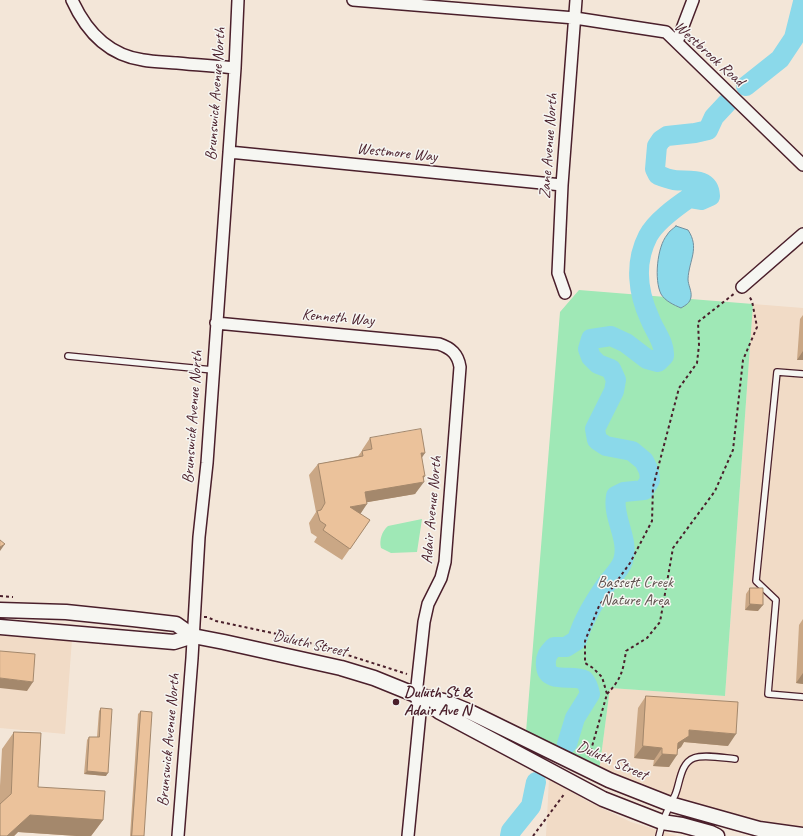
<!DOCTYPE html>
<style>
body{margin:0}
canvas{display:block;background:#f3e6d8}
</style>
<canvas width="803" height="836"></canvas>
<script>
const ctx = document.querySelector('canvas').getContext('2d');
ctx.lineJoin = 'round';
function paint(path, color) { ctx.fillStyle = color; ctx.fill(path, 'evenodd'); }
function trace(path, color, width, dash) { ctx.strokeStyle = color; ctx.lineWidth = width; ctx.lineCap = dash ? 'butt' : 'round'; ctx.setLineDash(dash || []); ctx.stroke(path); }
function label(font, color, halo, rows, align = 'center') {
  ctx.font = font + ' Caveat,sans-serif'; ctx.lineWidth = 3; ctx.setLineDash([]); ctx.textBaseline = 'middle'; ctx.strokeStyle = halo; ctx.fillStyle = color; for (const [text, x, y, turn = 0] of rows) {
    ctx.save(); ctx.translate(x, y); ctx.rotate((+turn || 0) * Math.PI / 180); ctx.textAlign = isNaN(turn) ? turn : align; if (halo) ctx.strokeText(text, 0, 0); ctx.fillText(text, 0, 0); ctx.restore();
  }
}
paint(new Path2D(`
 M753,304l50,4v522l-75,-15 -129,-43 11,-84 115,8z
 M0,633l72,6 -7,95 -65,-6z
 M549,779l40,23 42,20 46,14h-131z`), '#f1dbc6');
paint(new Path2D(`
 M579,290l174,14 -28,392 -115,-8 -11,84 -73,-40 34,-420z
 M422,519l-5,33 -26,1 -10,-5c-2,-8 1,-17 7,-22z`), '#9fe8b6');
const water = new Path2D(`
 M676,226l12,4c12,18 1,30 0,49 0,6 4,12 3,18 -1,6 -5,8 -10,11 -7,-3 -16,-7 -20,-14 -7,-14 -4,-47 6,-59 2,-4 6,-6 9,-9z`);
paint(water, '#8bd9ea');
trace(water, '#718f9e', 1);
trace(new Path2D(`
 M746,86l34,-27 14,-21 9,-36
 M567,744l8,-26 15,-24c-1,-5 -2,-10 -6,-14 -11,-6 -37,4 -38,-14 -1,-9 2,-13 8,-19h12l11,-7c6,-20 16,-36 28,-54 5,-7 15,-16 18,-25 7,-22 -11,-43 -7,-65l8,-4 20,-2 6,-10 -1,-9 -5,-10 -12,-10 -26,-5 -9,-6 -2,-11 19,-38 2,-11 -5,-11 -13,-5 -7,-7 -3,-8 3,-10 20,-3 15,7 21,16 11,3 6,-6c1,-13 -9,-24 -14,-37 -12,-26 -16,-56 -2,-83 8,-15 28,-29 41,-38l12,2 9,-4c-1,-20 -23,-14 -36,-16 -6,-1 -11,-3 -16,-5l-3,-6 2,-23 4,-6 6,-4 28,-3 13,-3 6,-13 13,-14
 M510,836l1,-5 20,-25 5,-24`), '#8bd9ea', 20);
const service = new Path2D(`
 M68,356l145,14
 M803,374l-26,-2 -21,209 20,19 -8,94 35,3
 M659,836c3,-15 9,-27 16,-41 5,-11 5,-32 19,-37 10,-4 30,0 41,1`);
const minor = new Path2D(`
 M72,0c14,31 36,55 71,60 11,2 23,2 34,3 19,2 38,3 58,5
 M353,0l222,18 91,14 137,133
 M677,42l16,-42
 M229,152l333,33
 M742,287l61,-53
 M565,293l-7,-20 4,-88 14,-185
 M216,323l223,21c12,4 19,10 21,23l-15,195 -4,16 -13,26 -4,18 -8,73 4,18 -12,123
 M178,836l14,-178 7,-121 8,-74 28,-395 3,-68`);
const tertiary = new Path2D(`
 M0,610l66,2 67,7 43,5 17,12 31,6 117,26 33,10 42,17 28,6 24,10 141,69 61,24 89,25 44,6
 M0,627l174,15 19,-6
 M422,699l18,13 163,87 59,23 20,3 29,8 6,3`);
trace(service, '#4a1f2b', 8);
trace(minor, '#4a1f2b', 14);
trace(tertiary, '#4a1f2b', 17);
trace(new Path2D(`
 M0,596l13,1
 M204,617h3l9,4 75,16 116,37
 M607,694c14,-15 16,-22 19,-43l21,-13 13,-16 13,-74 42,-57 18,-41 10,-90 14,-33 -5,-26 -3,-5
 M589,757l18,-63 -5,-17 -9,-9 -8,-5v-22l14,-35 31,-43 22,-42 1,-34 26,-99 18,-25 2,-18 -1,-23 37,-29
 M533,836l32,-43`), '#4a1f2b', 2, [3, 3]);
trace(service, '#f6f6f2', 5.5);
trace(minor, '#f6f6f2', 11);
trace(tertiary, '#f6f6f2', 14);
paint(new Path2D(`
 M803,315v45h-6l3,-41z
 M370,438l52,20 1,20 -8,16 -48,8 -7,12 10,6 -28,40 -28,-18 3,-5 -6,-4 -2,-10 7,-11 -7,-37 9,-11 40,-8 4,-5v-1z
 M750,588l8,23 -13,-1 1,-16z
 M803,619v65l-7,-1 3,-58z
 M646,696l82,50 -44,-4 -3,5 -4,3 -8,17 -16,-1 1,-6 -20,-2 4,-50z
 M101,708l5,68 -22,-2 3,-34 2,-3h8l2,-26z
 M141,711l3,125h-14l8,-122z
 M14,732l24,55 65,33 -12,16h-14l-59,-4 -4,4h-14v-50l2,-37z`), '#caa785');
paint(new Path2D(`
 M803,351v9h-6z
 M421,453h4l-8,12z
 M423,476h2l-5,7 4,-1 -9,12 -58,10 8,-12z
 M367,504l-8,12 -9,-9z
 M5,544l-5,7v-4z
 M750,604l13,1 -5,6 -13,-1z
 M803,673v11l-7,-1z
 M0,678l33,4 -6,9 -27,-3z
 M689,730l47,4 -8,12 -44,-4 -3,5 -11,8h7l-8,12 -16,-1 9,-12 16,-11z
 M643,746l19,2 -8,12 -20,-2z
 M87,771l21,2 -2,3 -22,-2z
 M30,815l73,5 -12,16h-14l-59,-4 -4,4h-7z`), '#a4886c');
const building = new Path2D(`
 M421,429l4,24h-4l4,23h-2l1,6 -59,10 2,12 -17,3 20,13 -20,29 -27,-19 3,-5 -6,-4 -3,-10 4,-1 4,-7 -7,-39 45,-8 -1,-5 10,-2 -2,-11z
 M0,540l5,4 -5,3z
 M750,588h13v17l-13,-1z
 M0,651l35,3 -2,28 -33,-4z
 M646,696l92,6 -2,32 -47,-4v6l-11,7 -1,12 -15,-1v-6l-19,-2z
 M101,708l11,1 -4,64 -21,-2 2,-34h10z
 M141,711l11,1 -8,124h-12z
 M14,732l27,1 -3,54 67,4 -2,29 -73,-5 -23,21h-7v-32l11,-10z`);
paint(building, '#ebc29b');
trace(building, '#a4886c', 1);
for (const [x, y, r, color] of [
 [396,702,4,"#4a1f2b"]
]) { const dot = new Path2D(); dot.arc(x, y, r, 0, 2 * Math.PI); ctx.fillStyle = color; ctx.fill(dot); trace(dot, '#f6f6f2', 1.5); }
label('16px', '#4a1f2b', '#f6f6f2', [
 ["Westbrook Road",709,54,42],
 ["Brunswick Avenue North",216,94,-86],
 ["Zane Avenue North",549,146,-86],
 ["Westmore Way",397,153,6],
 ["Kenneth Way",338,318,5],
 ["Brunswick Avenue North",193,417,-86],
 ["Adair Avenue North",432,510,-85],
 ["Duluth Street",310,644,13],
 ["Brunswick Avenue North",169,740,-85],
 ["Duluth Street",612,761,24]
]);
label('16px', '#5f514e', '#f6f6f2', [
 ["Bassett Creek",635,583],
 ["Nature Area",635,601]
]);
label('bold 16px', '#4a1f2b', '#f6f6f2', [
 ["Duluth St &",404,693],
 ["Adair Ave N",404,711]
], 'left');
</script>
